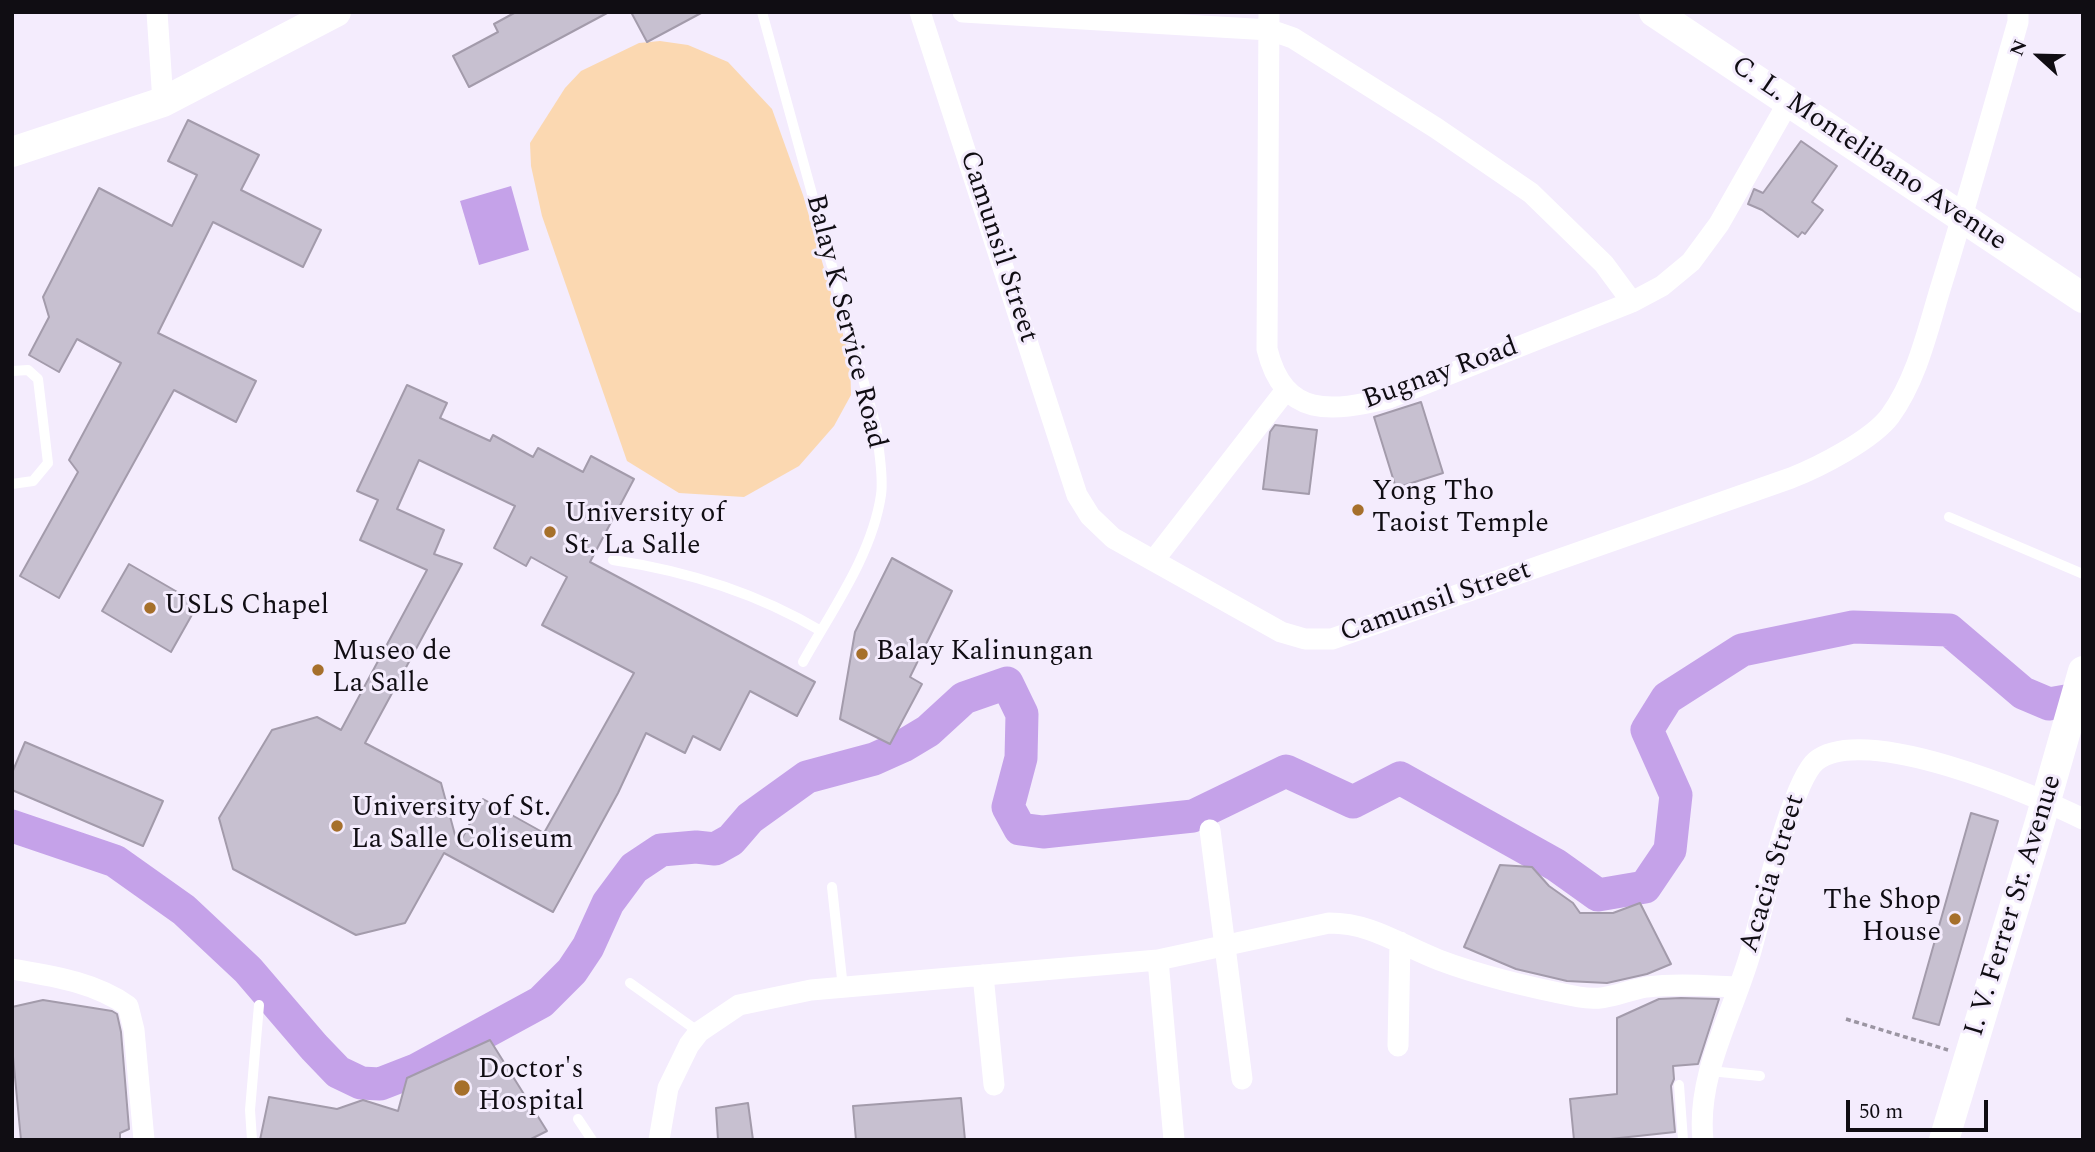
<!DOCTYPE html>
<style>
body{margin:0}
#map{position:relative;width:2095px;height:1152px;overflow:hidden;background:#f4ecfd;font-family:Spectral,serif}
canvas{display:block}
.frame{position:absolute;inset:0;border:14px solid #100d13;pointer-events:none}
.north{position:absolute;left:2004px;top:21px;width:70px;height:70px;-webkit-text-stroke:5px #f4ecfd;paint-order:stroke;rotate:292deg;font-size:19px;font-weight:700;line-height:28px;text-align:center;color:#100d13}
.north::after{content:'';display:block;margin:auto;width:24px;height:32px;background:#100d13;clip-path:polygon(50% 0,100% 100%,50% 72%,0 100%)}
.scale{position:absolute;left:1846px;top:1100px;width:142px;height:32px;box-sizing:border-box;border:4px solid #100d13;border-top:0;padding-left:9px;font-size:21px;line-height:24px;white-space:nowrap;color:#100d13;-webkit-text-stroke:5px #f4ecfd;paint-order:stroke}
</style>
<div id="map">
<canvas width="2095" height="1152"></canvas>
<div class="frame"></div>
<div class="north">N</div>
<div class="scale">50 m</div>
</div>
<script>
const ctx = document.querySelector('canvas').getContext('2d');
ctx.lineJoin = 'round';
function paint(path, color) { ctx.fillStyle = color; ctx.fill(path, 'evenodd'); }
function trace(path, color, width, dash) { ctx.strokeStyle = color; ctx.lineWidth = width; ctx.lineCap = dash ? 'butt' : 'round'; ctx.setLineDash(dash || []); ctx.stroke(path); }
function label(font, color, halo, rows, align = 'center') {
  ctx.font = font + ' Spectral,serif'; ctx.lineWidth = 6; ctx.setLineDash([]); ctx.textBaseline = 'middle'; ctx.strokeStyle = halo; ctx.fillStyle = color; for (const [text, x, y, turn = 0] of rows) {
    ctx.save(); ctx.translate(x, y); ctx.rotate((+turn || 0) * Math.PI / 180); ctx.textAlign = isNaN(turn) ? turn : align; if (halo) ctx.strokeText(text, 0, 0); ctx.fillText(text, 0, 0); ctx.restore();
  }
}
paint(new Path2D(`
 M660,41l28,4 40,17 44,47 31,86 47,164 1,36 -17,31 -35,40 -55,31 -65,-4 -52,-32 -85,-245 -11,-50 -1,-23 35,-55 16,-17 58,-28z`), '#fbd8b1');
paint(new Path2D(`
 M511,186l18,64 -50,15 -19,-64z`), '#c5a2e9');
trace(new Path2D(`
 M12,826l103,35 69,49 64,60 66,77 24,25 23,11 19,1 36,-14 125,-68 31,-31 16,-24 20,-44 26,-35 27,-18 35,-3 19,2 16,-9 19,-22 57,-41 67,-18 29,-13 25,-15 36,-33 43,-15 15,31 -1,44 -13,49 12,22 23,3 150,-16 93,-45 67,31 47,-24 156,87 42,30 47,-8 25,-37 6,-55 -29,-65 20,-32 75,-48 111,-23 96,3 74,63 26,11 34,-6`), '#c5a2e9', 33);
const building = new Path2D(`
 M516,12h93l-140,75 -16,-31 45,-24 -4,-8z
 M631,12h72l-56,30z
 M188,120l71,35 -18,35 80,40 -18,37 -90,-45 -55,111 98,48 -20,41 -62,-32 -115,208 -39,-22 58,-104 -9,-12 52,-97 -44,-24 -18,33 -30,-17 20,-38 -6,-20 56,-109 73,38 25,-51 -29,-14z
 M1801,141l36,25 -25,36 11,8 -18,24 -3,-2 -4,5 -36,-27 -14,-6 6,-15 9,4z
 M407,385l40,18 -7,15 50,23 3,-6 40,22 5,-9 45,24 8,-16 43,23 -44,83 225,120 -18,34 -47,-25 -30,59 -27,-14 -8,17 -39,-20 -28,60 -65,119 -109,-59 -39,70 -49,12 -123,-66 -14,-51 53,-88 45,-13 24,13 86,-160 -67,-30 18,-40 -21,-9zM419,460l96,46 -21,42 32,18 5,-9 36,20 -25,48 92,48 -90,160 -61,-34 -25,47 -17,-63 -76,-40 97,-179 -28,-10 10,-24 -47,-21z
 M1421,402l22,71 -47,15 -22,-71z
 M1275,425l42,5 -8,64 -46,-5 7,-57z
 M892,558l60,33 -42,86 12,7 -32,60 -50,-25 15,-87z
 M129,564l69,40 -27,48 -69,-41z
 M25,742l138,59 -20,45 -131,-56v-17z
 M1971,813l27,8 -59,204 -26,-7z
 M1500,865l32,2 17,19 24,17 7,10h33l27,-10 31,61 -24,10 -40,9 -40,-2 -51,-12 -52,-22z
 M1681,998l38,1 -21,65 -25,2 1,13 -3,7 4,46 -74,8h-27l-4,-41 47,-5v-76l42,-19z
 M43,1000l69,11 5,3 4,18 8,97 -9,4v7h-99l-9,-94v-39z
 M490,1040l57,91 -18,9h-269l9,-43 68,12 26,-9 35,11 9,-33z
 M961,1098l4,42h-109l-3,-34z
 M748,1103l5,37h-35l-2,-32z`);
paint(building, '#c7c0d0');
trace(building, '#a39bab', 2);
trace(new Path2D(`
 M1846,1019l102,31`), '#9b95a2', 3.5, [5, 3.5]);
trace(new Path2D(`
 M762,12l115,418c1,20 7,45 4,65 -9,60 -49,115 -78,167
 M12,371l16,-1 10,9 10,84 -15,18 -21,3
 M1949,517l134,57
 M613,560c74,11 144,33 208,71
 M832,887l11,101
 M630,983l69,49
 M1710,1071l50,5
 M1679,1085l4,55
 M578,1119l14,21
 M252,1140l-2,-30 9,-105`), '#fff', 10);
trace(new Path2D(`
 M157,12l6,90
 M920,12l157,483 13,21 23,22 168,94 24,7h27l459,-161c28,-11 81,-38 99,-62 28,-39 38,-88 52,-133 27,-87 51,-174 76,-261v-10
 M963,12l307,18 23,8 143,90 95,65 73,71 28,38
 M1269,12l-2,337c17,70 65,63 122,49l243,-96 30,-16 29,-24 28,-38 70,-123
 M1154,560l132,-170
 M1210,830l32,249
 M1158,960l16,180
 M12,969c40,7 82,13 116,37l6,24 10,110
 M983,975l11,110
 M1398,1046l2,-104
 M659,1140l9,-52 21,-43 10,-13 40,-27 72,-15 347,-30 171,-37c43,0 71,22 110,37 45,17 93,28 140,37 28,5 43,-6 68,-10 30,-4 62,-1 92,0
 M1703,1140c-7,-66 31,-128 48,-189 11,-38 40,-169 65,-190 47,-39 217,33 267,58`), '#fff', 21);
trace(new Path2D(`
 M1654,12l429,286
 M12,152l151,-50 173,-90
 M1944,1140l95,-315 44,-154`), '#fff', 30);
for (const [x, y, r, color] of [
 [1358,510,7,"#a6702b"],
 [550,532,7,"#a6702b"],
 [150,608,7,"#a6702b"],
 [862,654,7,"#a6702b"],
 [318,670,7,"#a6702b"],
 [337,826,7,"#a6702b"],
 [1955,919,7,"#a6702b"],
 [462,1088,9,"#a6702b"]
]) { const dot = new Path2D(); dot.arc(x, y, r, 0, 2 * Math.PI); ctx.fillStyle = color; ctx.fill(dot); trace(dot, '#f4ecfd', 2.5); }
label('28px', '#100d13', '#f4ecfd', [
 ["C. L. Montelibano Avenue",1868,155,34],
 ["Camunsil Street",997,247,72],
 ["Balay K Service Road",844,322,76],
 ["Bugnay Road",1441,375,-20],
 ["Camunsil Street",1436,603,-19],
 ["Acacia Street",1774,874,-73],
 ["I. V. Ferrer Sr. Avenue",2015,906,-73]
]);
label('28px', '#100d13', '#f4ecfd', [
 ["Yong Tho",1372,494],
 ["Taoist Temple",1372,526],
 ["University of",564,516],
 ["St. La Salle",564,548],
 ["USLS Chapel",164,608],
 ["Museo de",332,654],
 ["La Salle",332,686],
 ["Balay Kalinungan",876,654],
 ["University of St.",351,810],
 ["La Salle Coliseum",351,842],
 ["The Shop",1941,903,"right"],
 ["House",1941,935,"right"],
 ["Doctor's",478,1072],
 ["Hospital",478,1104]
], 'left');
</script>
